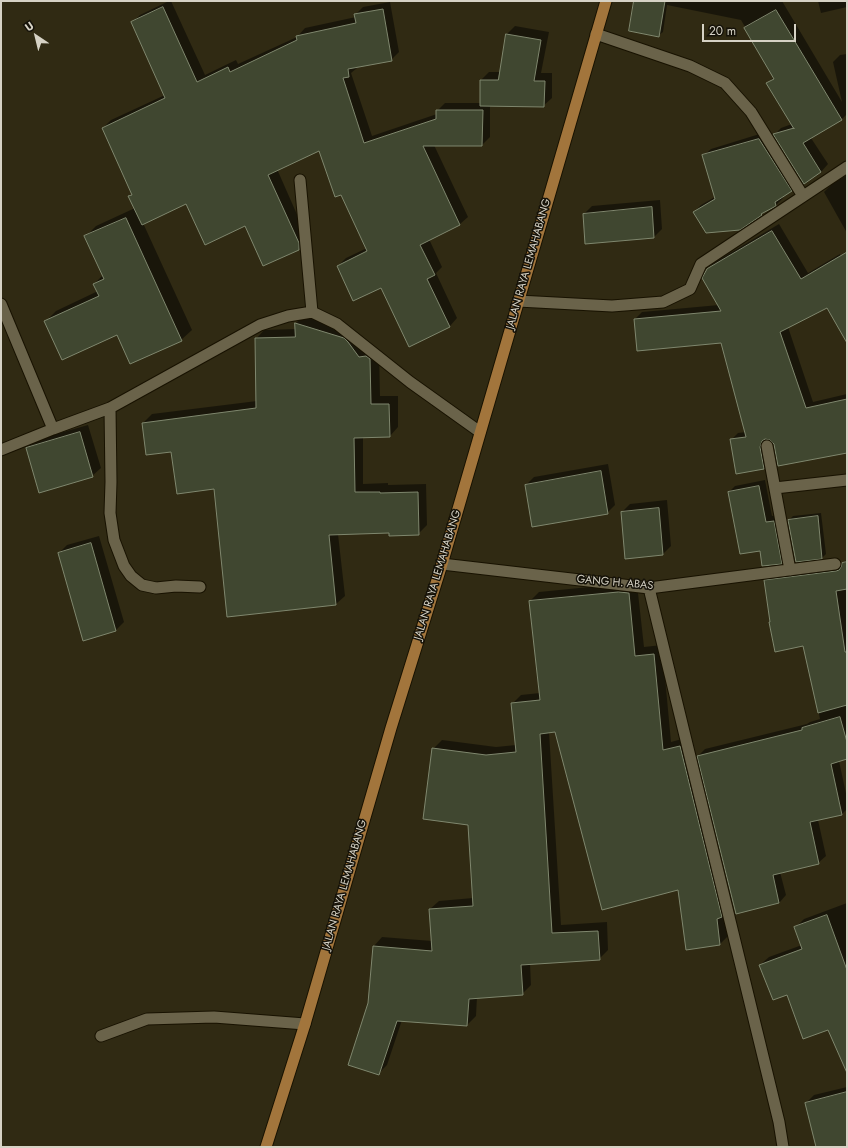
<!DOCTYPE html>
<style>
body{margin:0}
#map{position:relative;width:848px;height:1148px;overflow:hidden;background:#302a13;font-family:Jost,sans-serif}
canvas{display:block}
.frame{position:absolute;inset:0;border:2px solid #d6d2c5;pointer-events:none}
.north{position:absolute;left:16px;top:16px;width:40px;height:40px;-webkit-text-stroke:3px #151209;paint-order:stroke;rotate:325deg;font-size:11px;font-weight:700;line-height:16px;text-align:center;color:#d6d2c5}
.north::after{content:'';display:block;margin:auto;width:14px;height:18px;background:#d6d2c5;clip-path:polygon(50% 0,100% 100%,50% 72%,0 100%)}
.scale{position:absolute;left:702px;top:24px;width:94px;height:18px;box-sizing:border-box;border:2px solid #d6d2c5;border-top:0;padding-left:5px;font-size:12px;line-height:14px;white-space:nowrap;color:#d6d2c5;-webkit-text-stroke:3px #151209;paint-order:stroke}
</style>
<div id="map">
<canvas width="848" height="1148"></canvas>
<div class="frame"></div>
<div class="north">U</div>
<div class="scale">20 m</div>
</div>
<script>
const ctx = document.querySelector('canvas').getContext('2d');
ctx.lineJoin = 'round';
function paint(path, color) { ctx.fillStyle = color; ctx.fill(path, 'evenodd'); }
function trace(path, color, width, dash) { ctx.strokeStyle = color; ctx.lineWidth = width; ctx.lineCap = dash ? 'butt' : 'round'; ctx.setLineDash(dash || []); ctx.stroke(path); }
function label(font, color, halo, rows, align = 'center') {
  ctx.font = font + ' Jost,sans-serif'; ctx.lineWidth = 3; ctx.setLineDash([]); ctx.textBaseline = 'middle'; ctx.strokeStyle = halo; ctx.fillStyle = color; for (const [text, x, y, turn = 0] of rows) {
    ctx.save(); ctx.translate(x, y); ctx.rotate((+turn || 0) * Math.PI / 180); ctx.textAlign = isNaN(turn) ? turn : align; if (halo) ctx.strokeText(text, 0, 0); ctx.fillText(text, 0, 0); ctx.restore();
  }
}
paint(new Path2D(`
 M169,1h2l34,74 31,-15 2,4 59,-27 8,-9 51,-11 -1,-2 8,-8 27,-5 9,50 -8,8 -35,7 1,1 -6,5 21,63 65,-22v-3l8,-8h36v-23l8,-8h11l7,-38 8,-8 34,6 -8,41h11v25l-9,8 -53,-1v32l-8,8h-48l34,72 -8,7 -31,15 13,28 -6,6 21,45 -7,8 -69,-39 -43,-21 8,-8 21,-10 -47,-99 -43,20 29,66 1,6 -8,8 -54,-25 -58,-21 -44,20 49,107 -11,10 -64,-6 -71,-13 10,-10 42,-20 -4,-7 9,-9 -18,-38 11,-11 39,-18 -5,-12 2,-3 -29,-65 8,-8 54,-25 -33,-72 8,-8z
 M636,1h146l60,101 -9,-40 7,-7 7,-1v63l-1,-2 -5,5 -30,18 17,26 -7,8 -17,10 -30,-47 7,-7 11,-4 -25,-40 7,-7 -33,-57 -74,-15 -4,27 -4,3z
 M818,1h29v6l-26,6z
 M766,132l32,51 -7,7 -9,6 1,2 -7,7 -11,6 -3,3 -23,15 -45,-17 7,-7 14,-8 -12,-41 8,-7z
 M847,175v58l-23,-41 8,-8z
 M660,200l2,29 -8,8 -68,6 -2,-29 8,-8z
 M779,224l29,49 32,-19 7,12v55l-20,-14 -39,20 25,75 34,-8v58l-72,-8 -5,-5 -3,-1 4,23 -7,7 -33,-28 7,-7 8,-1 -24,-90 -87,-23 7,-7 77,-7 -12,-36 8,-7z
 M305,315l74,35 1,46h18v31l-8,9 -27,1v47l25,-1v2l38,-1 1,41 -9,9 -28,-2 -52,2 7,62 -9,8 -121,-116 -72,-65 9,-9 105,-13 -1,-62 8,-9 32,-1v-6z
 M88,425l13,43 -9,8 -65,-28 8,-8z
 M608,464l7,41 -8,8 -81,-28 8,-8z
 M765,480l7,36 8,-1 8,42 -7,6 -20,-14 -32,-57 6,-6z
 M667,500l4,46 -8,8 -41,-42 8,-8z
 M821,513l5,41 -4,4 -33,-38 4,-4z
 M99,536l25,86 -8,8 -57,-77 8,-8z
 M847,559v199l-8,3 8,37v11l-5,5 -24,6 8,36 -8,7 -38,9 6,23 -7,8 -81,-147 7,-7 102,-25 3,-2 10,-3 -16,-74 -33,-24 -6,-40 7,-8 71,-9z
 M629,583l8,1 7,63 18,-2 9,97 18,-5 40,198 -9,9 -34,5 -7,-60 -123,-158 -7,1 12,193 46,-3 1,28 -9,9 -69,4 1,22 -9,9 -45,3 -1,19 -9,9 -65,-5 -15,45 -9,9 -9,-70 5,-58 8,-9 50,4 -2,-32 9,-8 34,-3 -4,-74 -36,-75 9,-9 54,7 20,-2 -4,-41 9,-9 19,-2 -10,-92 9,-9z
 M847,903v167l-19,-41 -40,-36 -28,-28 9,-8 33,-12 -6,-18 8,-8z
 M847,1087v60h-30l-11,-44 8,-8z`), '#0007');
const building = new Path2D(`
 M634,1h31l-6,36 -30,-6z
 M163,7l34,75 31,-15 2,5 67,-32 -1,-4 60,-13 -2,-9 29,-5 9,52 -44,8 1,8 -6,1 21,65 72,-24v-9h47l-1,36h-59l37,79 -40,20 15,30 -8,4 23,48 -41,20 -28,-59 -28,13 -16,-35 30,-15 -26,-56 -6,2 -16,-46 -51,24 31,68v7l-36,16 -18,-40 -40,19 -19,-41 -44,21 -14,-29 4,-1 -30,-67 63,-30 -34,-76z
 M776,10l66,110 -39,23 18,29 -17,12 -31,-50 21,-6v1l-28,-46 8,-4 -30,-51z
 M506,34l35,6 -7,41h11l-1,26 -64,-1v-26h18z
 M759,139l33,52 -17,11 1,4 -15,8 1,1 -22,15 -34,3 -13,-21 22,-13 -13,-44z
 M652,207l2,31 -69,6 -2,-30z
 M126,218l56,123 -52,23 -13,-29 -55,25 -18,-39 55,-25 -6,-12 11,-5 -20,-43z
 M772,231l29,48 46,-27v91l-20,-35 -47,24 26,76 41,-9v54l-69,13 -4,-22 -4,-4 -5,-1 -3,2 -2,6 4,22 -28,5 -6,-35 16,-2 -25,-94 -84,8 -3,-32 87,-8 -19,-33 5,-9z
 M295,323l49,15 4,4 11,15 7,-1 4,3 1,45h18l1,33 -36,1 1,54h25v1l38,-1 1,43 -30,1v-3l-60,2 7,70 -109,12 -13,-128 -37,5 -6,-42 -25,3 -4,-32 114,-15 -1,-70 40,-1z
 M80,432l13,45 -54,16 -13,-45z
 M601,471l7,43 -76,13 -7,-42z
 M759,486l7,36 8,-1 8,43 -20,2 -2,-15 -20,3 -12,-62z
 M659,508l4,47 -38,4 -4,-47z
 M818,516l4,43 -26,3 -8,-42z
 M91,543l25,88 -33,10 -25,-88z
 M847,562v27l-11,2 9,61h2v53l-29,8 -15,-67 -28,6 -6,-30h1l-6,-42 72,-9 3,-1 2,-3 1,-4z
 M619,592l10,1 6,63 19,-2 9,96 17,-4 42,171 -5,2 3,26 -34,5 -8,-60 -76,20 -47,-178 -15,2 12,199 46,-2 2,29 -79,5 2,30 -54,4 -2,27 -70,-5 -18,54 -31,-10 20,-62 5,-57 59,5 -3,-42 44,-3 -5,-81 -45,-6 9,-71 54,7 30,-3 -5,-49 29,-3 -11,-99z
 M840,717l7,25v17l-16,5 11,51 -32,7 9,42 -46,11 6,28 -43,11 -39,-158 105,-26v-2z
 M827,915l20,55v103l-19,-43 -25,9 -16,-44 -14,5 -14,-35 43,-16 -8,-22z
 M847,1092v55h-31l-11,-44z`);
paint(building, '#404730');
trace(building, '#7f876e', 1);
const minor = new Path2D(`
 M596,34l94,32 35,17 26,29 52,84
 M300,180l12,132
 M518,301l94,5 51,-4 27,-13 11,-25 146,-97
 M1,304l52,125
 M110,408l1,74 -1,31 4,27 10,26 7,10 11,9 14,3 20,-2 24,1
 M767,446l23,124
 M1,450l52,-21 57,-21 150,-83 28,-9 24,-4 25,12 73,58 70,50
 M775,488l72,-8
 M442,564l207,24 186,-24
 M649,588l130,534 4,25
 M101,1036l46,-17 67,-2 91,7`);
const primary = new Path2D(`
 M266,1147l39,-123 86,-296 51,-164 164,-563`);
trace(minor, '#181200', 13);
trace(primary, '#181200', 13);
trace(minor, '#6a634a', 11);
trace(primary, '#a2753c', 11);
label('11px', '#d6d2c5', '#151209', [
 ["JALAN RAYA LEMAHABANG",529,264,-74],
 ["JALAN RAYA LEMAHABANG",438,575,-73],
 ["GANG H. ABAS",615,583,5],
 ["JALAN RAYA LEMAHABANG",345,885,-74]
]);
</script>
